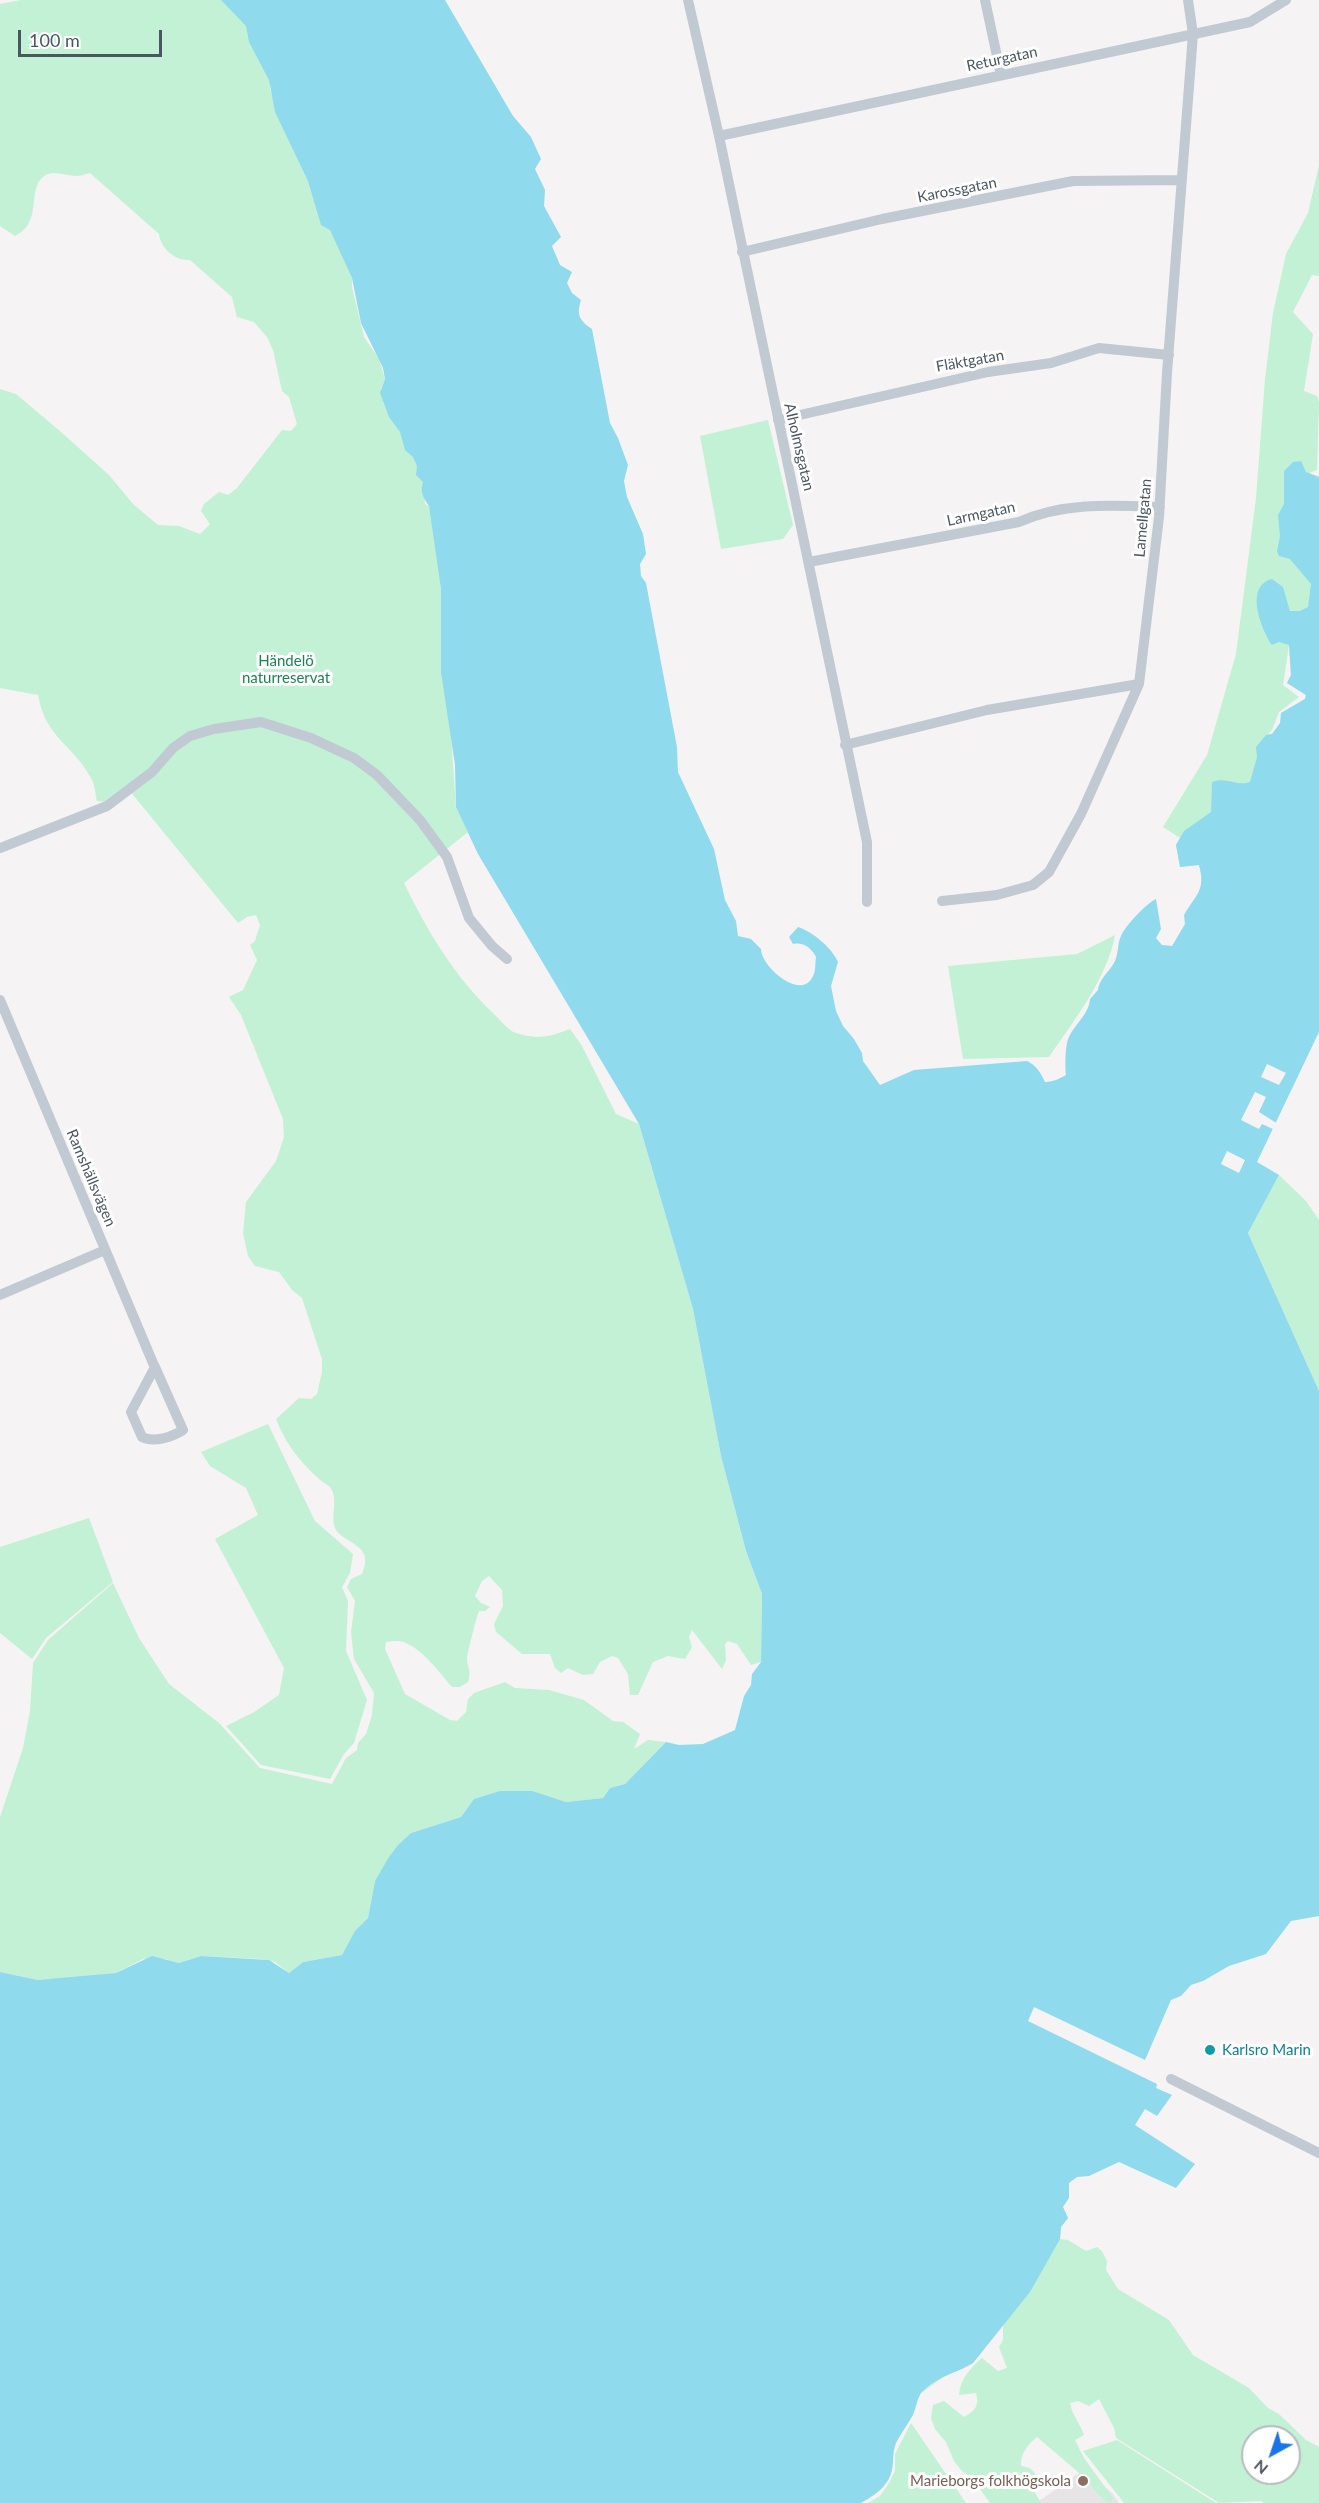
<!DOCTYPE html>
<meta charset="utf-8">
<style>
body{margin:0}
#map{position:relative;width:1319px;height:2503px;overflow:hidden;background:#f5f3f3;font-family:Lato,sans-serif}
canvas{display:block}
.north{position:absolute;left:1241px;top:2425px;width:60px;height:60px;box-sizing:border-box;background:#fff;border:2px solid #b7bbc0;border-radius:50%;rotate:220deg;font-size:16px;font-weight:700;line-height:24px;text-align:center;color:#4a5661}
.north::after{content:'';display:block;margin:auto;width:21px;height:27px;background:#1a73e8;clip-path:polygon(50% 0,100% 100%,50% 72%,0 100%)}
.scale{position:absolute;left:18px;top:30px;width:144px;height:27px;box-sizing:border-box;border:3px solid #4a5661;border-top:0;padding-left:8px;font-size:18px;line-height:21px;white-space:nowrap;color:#4a5661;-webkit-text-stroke:4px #fff;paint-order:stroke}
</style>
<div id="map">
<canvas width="1319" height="2503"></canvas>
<div class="north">N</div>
<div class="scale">100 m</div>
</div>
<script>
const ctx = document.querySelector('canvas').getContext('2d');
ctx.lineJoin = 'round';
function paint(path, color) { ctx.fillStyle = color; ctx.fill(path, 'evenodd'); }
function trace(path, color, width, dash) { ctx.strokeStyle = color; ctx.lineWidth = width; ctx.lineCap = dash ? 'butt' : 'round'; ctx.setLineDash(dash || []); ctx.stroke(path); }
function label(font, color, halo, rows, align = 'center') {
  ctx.font = font + ' Lato,sans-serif'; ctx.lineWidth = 6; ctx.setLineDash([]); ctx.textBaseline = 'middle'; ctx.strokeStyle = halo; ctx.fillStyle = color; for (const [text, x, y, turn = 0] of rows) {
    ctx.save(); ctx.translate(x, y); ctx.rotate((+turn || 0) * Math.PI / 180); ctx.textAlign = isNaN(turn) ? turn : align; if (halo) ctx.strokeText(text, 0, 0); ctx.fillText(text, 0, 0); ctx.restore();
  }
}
paint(new Path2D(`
 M1085,2469l28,25 6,9h-83z`), '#e6e4e5');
paint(new Path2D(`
 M21,0h201l25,26 23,52v12l82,188v9l12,50 15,22 6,20 -4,10 3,15 38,67 3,33 4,2 10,56 17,245 12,25 -64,51c25,51 50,93 91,132 6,6 14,16 21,18 23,7 33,4 54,-4l12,17 34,68 23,10 54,185 28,147 25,95 16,43 -1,68 -10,3 -14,-21 -9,-3 -3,3 1,16 -4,9 -30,-39 -3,7 3,10 -7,12 -17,-3 -15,6 -15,33h-8l-2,-21 -10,-16 -6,-2 -12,6 -7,12 -10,1 -15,-7 -7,5 -6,-5 -5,-14h-28l-26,-22 -2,-8 9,-18 -1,-16 -13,-14 -7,5 -7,15 6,7 9,4 -5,4h-6c-2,4 -12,43 -12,47 0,10 5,12 1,24l-8,5h-8c-13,-15 -28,-36 -46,-44 -6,-3 -14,-2 -20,-1l-1,7 20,45 45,26 7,1 9,-9 2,-13 6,-6 31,-11 10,6 34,2 35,10 29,21 10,1 17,12 -6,15 14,-9 18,2 -41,42 -15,4 -7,10 -37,4 -34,-10 -58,7 -13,18 -50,16 -13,12 -23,36 -7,37 -13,14 -13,23 -39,7 -14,11 -14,-11 -14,-3 -60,-3 -22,7 -14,-4h-22l-27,14 -45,5 -33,2 -38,-8v-155l23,-69 7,-37 3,-48 15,-23 65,-57 26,55 30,46 50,39 41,45 72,16 14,-26 11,-8 1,-7 8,-9 6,-19 2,-22 -20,-34 -3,-27 4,-31 -8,-14 4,-8 11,-5c14,-31 -20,-30 -27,-46 -5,-13 4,-29 -5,-41 -3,-3 -8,-5 -11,-8 -19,-17 -34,-36 -43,-60l23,-21 12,1 6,-5 5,-22v-13l-20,-61 -10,-8 -13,-18 -24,-6 -7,-10 -5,-23 3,-31 30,-41 8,-24 -1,-18 -42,-104 -12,-18 14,-7 14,-30 -7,-15 5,-4 5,-16 -4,-10 -9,2 -9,6 -109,-133 -23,12 -9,-1c-2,-8 -2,-17 -6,-23 -19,-35 -45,-39 -53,-83l-38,-7v-299l16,5 45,38 48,43 24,29 25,21 21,1 21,8 10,-10 -9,-13 3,-7 15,-12 9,3 9,-7 45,-58 9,1 6,-7 -8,-27 -7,-6 -9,-41 -6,-13 -13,-15 -17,-5 -5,-20 -42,-37c-15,1 -29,-11 -31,-26l-69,-61c-5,1 -9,3 -14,3 -8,0 -20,-5 -28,-2 -24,10 -3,48 -33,62l-15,-10v-222z
 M1319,165v111l-7,-1 -19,37 20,22 -9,57 13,5 2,7 -2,67 -8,3 10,4v224l-120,191 4,-13 -4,-14 -19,2 -4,-22 4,-7 -17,-11 44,-72 29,-101 20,-156 9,-119 8,-66 13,-59 22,-41zM1289,645l2,30 -4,8 19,12 -1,4 -24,14v10l-9,11 -4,1 5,-7 6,-16 20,-15 -16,-12z
 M768,420l25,105 -10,14 -62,10 -21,-113z
 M1115,935c-7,42 -42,87 -66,122l-86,2 -15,-93 129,-12z
 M1279,1175l27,26 13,19v171l-71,-158z
 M268,1424l47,97 38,33 -3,19 -8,14 6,14 -2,50 21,49 -13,43 -10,11 -14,25 -69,-14 -35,-39 28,-14 25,-17 5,-27 -69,-129 43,-24 -12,-27 -36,-22 -9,-14z
 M89,1518l24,64 -67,56 -14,21 -32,-26v-86z
 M1063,2207l5,11 -7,9 -1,12 8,1 18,11 11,-4 5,4 5,10 -1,9 12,19 51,31 24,35 56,33 19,20 11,6 27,26 13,7v56h-55l-3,-2 -42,2 -103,-65 -2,-10 -15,-29 -10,7 -11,-5 -8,2c2,12 10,20 14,32l-9,5 9,18 29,40 -2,5 -8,-4 -25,-27 -41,-35c-9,7 -17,17 -16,29l9,2 5,5 -4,13 10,17h-51l-18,-25 -11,-8 -7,-9 -8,-19 -11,-13 -4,-11 2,-13 11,-4 20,16c11,-6 16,-12 12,-24l-17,2c1,-15 11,-27 23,-37l16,13 9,-3 -8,-21 4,-7v-15l-30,38 -11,6 -9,1 -33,24 -8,21 -10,-14zM1253,2437h36v36h-36z
 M911,2423l55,80h-98l12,-7 9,-13 6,-12v-17z
 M1117,2440l99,63h-92l-41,-52z`), '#c3f1d5');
paint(new Path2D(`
 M221,0h224l68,116 18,21 10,22 -6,10 10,21 -1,16 17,31 -9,9 8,19 12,7 -5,11 5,10 9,7c-5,15 -1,21 11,29l18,94 8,15 10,27 -4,16 3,16 16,37 3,20 -6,10 1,12 5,7 31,164 1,25 36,77 11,51 11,21 2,15 13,3 10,10c0,18 41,53 52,27 3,-5 2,-13 3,-19 -5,-9 -12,-15 -23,-13l-4,-7 9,-10c15,5 34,21 40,35l-7,24 5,25 7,15 11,13 8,14 1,8 17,24 34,-15 113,-9c9,4 14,12 18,21 8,0 14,-3 21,-7 -1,-8 -1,-31 3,-38 6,-13 20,-23 21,-38l8,-9c1,-11 11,-18 16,-27 5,-9 3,-19 7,-27 4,-10 26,-33 35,-37l5,30 -5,9 6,7 10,1 13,-22 -1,-9c12,-21 22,-24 15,-50l-19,2 -4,-22 8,-14 27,-19 1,-30c14,-6 25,5 38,0l7,-25 -1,-10 10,-12 6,-1 8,-11 1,-10 24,-14 1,-4 -19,-12 4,-8 -2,-30 -10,-3 -7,3c-11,-16 -28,-59 0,-66l11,8 7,24h10l8,-4 3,-23 -21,-25 -11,-3 -2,-5 3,-15 -2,-21 6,-11v-33l9,-9 8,-1 5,11 13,5v555l-62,130 22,13 -31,58 71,158v525l-28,5 -25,33 -37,12 -26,15 -12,4 -10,11 -10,4 -26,60 -111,-53 -6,14 129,63 -1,4 16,7 -15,21 -12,-7 -10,16 60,39 -19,24 -57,-26 -30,14 -12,1 -8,6v15l-6,9 5,11 -7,9 -1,12 -30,53 -57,71c-18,11 -36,13 -52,30 -4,6 -5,15 -8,22 -5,9 -12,18 -17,28 -4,11 -2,17 -4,27 -4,17 -17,25 -31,33h-861v-531l38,8 78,-7 36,-17 27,7 22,-7 68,4 20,13 14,-11 39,-7 13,-24 13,-13 7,-37 14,-24 9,-12 13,-12 50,-16 13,-18 26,-8h32l34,11 37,-4 7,-10 15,-4 41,-42 13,3 24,-1 32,-14 9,-34 7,-11 1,-11 9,-12 1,-68 -16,-43 -25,-95 -28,-147 -54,-185 -161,-270 -22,-47 -1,-42 -14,-93v-83l-12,-83c-6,-8 -9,-14 -6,-24l-7,-7 1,-9 -4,-9 -8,-7 -5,-18 -11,-15 -9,-24 5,-14 -2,-11 -22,-45 -9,-45 -22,-48 -9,-5 -13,-44 -33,-69 -6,-32 -20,-38 -3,-16z`), '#90daee');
paint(new Path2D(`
 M1267,1064l19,9 -7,12 -18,-8z
 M1255,1092l11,5 -7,15 19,12 -3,6 -13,-6 -3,5 -18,-9z
 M1227,1151l18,9 -6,13 -18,-9z`), '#f5f3f3');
trace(new Path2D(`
 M688,0l31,136 148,706v60
 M985,0l16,75
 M719,136l531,-114 36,-22
 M742,252l140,-33 191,-38 108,-1
 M778,420l210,-48 63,-9 48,-15 70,7
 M809,562l210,-40c44,-20 93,-17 141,-15
 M845,745l142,-35 152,-26
 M0,848l107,-42 45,-34 21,-24 17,-12 24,-7 47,-7 50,16 43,20 23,17 43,45 27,37 22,61 23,28 15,13
 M942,901l55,-6 36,-10 16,-13 32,-58 58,-130 20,-167 8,-144 26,-339 -5,-34
 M0,1000l153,363 2,4 28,63c-11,7 -29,13 -41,7l-11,-25 24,-45
 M0,1295l105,-45
 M1171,2079l148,74`), '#c1cad2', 10);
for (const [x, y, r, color] of [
 [1210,2050,6,"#0f9aa8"],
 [1083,2481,6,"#8d6e63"]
]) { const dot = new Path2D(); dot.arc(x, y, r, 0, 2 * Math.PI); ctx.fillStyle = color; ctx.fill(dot); trace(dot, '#fff', 2); }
label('15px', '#4a5661', '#fff', [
 ["Returgatan",1002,59,-12],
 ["Karossgatan",957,190,-11],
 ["Fläktgatan",970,361,-10],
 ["Alholmsgatan",799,447,77],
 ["Larmgatan",981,514,-12],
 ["Lamellgatan",1143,518,-85],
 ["Ramshällsvägen",91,1178,67]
]);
label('15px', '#17864f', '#fff', [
 ["Händelö",286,661],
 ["naturreservat",286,678]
]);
label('15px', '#0d838f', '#fff', [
 ["Karlsro Marin",1222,2050]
], 'left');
label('15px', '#785e54', '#fff', [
 ["Marieborgs folkhögskola",1071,2481]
], 'right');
</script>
